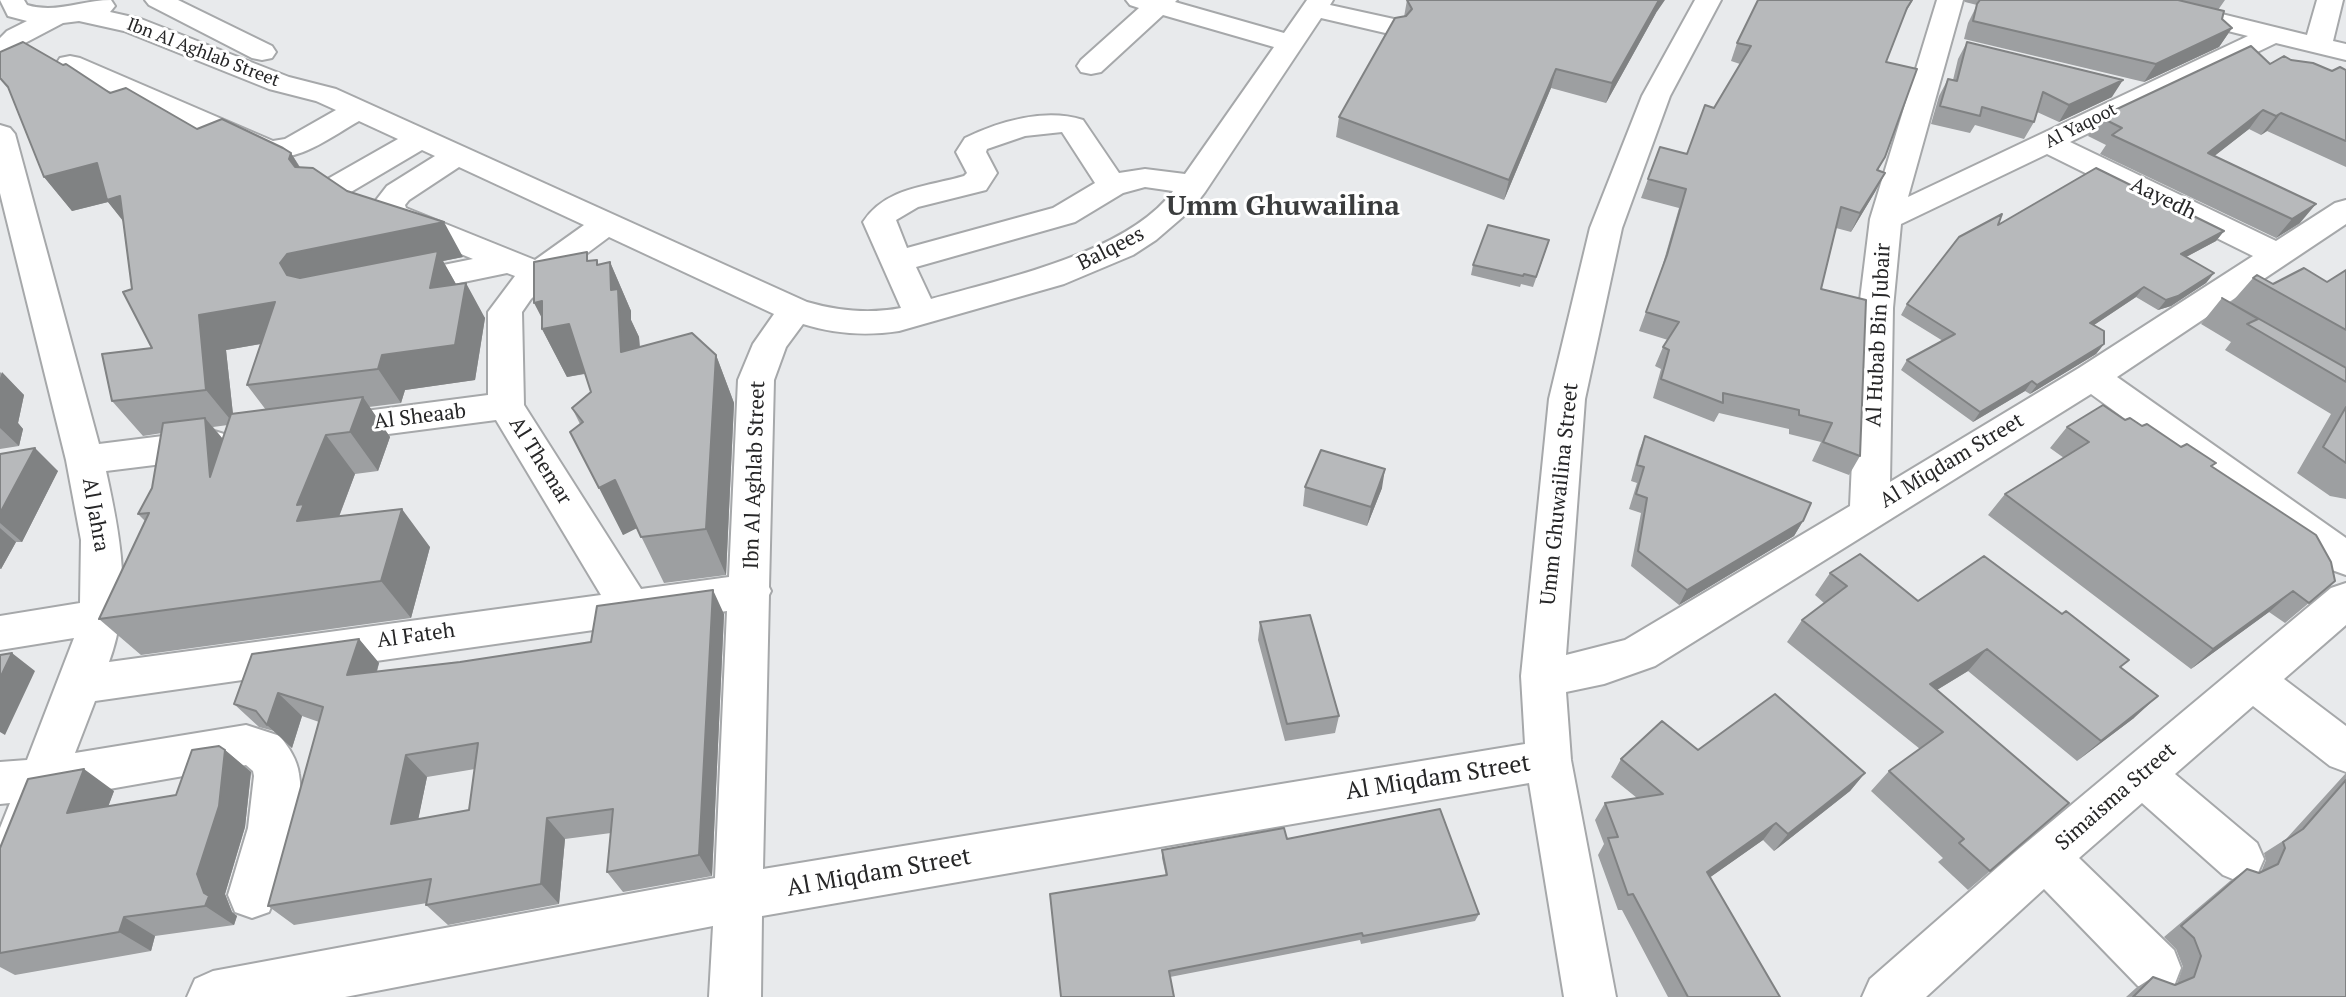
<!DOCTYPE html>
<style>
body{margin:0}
canvas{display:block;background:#e8eaec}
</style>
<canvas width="2346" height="997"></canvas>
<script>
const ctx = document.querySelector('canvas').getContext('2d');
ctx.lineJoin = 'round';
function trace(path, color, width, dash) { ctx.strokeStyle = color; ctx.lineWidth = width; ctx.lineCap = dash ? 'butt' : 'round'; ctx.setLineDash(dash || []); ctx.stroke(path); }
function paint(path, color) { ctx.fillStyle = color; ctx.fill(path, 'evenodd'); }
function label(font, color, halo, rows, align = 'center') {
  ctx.font = font + ' "PT Serif",serif'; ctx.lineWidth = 6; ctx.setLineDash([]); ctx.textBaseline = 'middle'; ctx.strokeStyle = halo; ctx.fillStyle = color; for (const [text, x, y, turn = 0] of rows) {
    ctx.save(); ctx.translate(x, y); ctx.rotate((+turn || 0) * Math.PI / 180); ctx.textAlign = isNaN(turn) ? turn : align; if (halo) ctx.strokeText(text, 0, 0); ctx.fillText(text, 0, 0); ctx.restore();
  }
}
const minor = new Path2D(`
 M0,0h24l3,5c29,9 55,-5 84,-5l4,6 -5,6 31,7 148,58 47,12 471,213c31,9 63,12 94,6l-38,-86c23,-35 64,-35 101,-46l3,-3 -11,-21 9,-14c35,-17 80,-30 118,-18l36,53 26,-4 40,5 89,-127 -111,-32 -62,57 -10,2 -10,-2 -4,-6 4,-6 58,-52 -9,-3 -4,-5h51l-2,2 109,31 23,-33h26l-3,5 73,16 4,6 -4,6 -9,2 -73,-17 -116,174 -13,17 -36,31 -23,15 -69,29 -165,47c-33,5 -64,3 -96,-7l-17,23 -12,33 -5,207 2,4 -2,4 -6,274 762,-125 -4,-68 28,-277 41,-171 52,-132 53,-96h26l-51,96 -48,132 -37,171 -19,256 59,-15 225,-134 9,-198 11,-89 67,-219h26l-55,197 340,-161 -124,-31 -4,-5h45l142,35 10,-35h26l-10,41 13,3v16l-70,-17 -206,99 206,99 59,-38 11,-3v24l-229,153 229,161v37l-14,-5 -241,-176 -436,272 -51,18 -38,8 5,68 45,237h-52l-35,-214 -767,133 -1,81h-52l4,-71 -368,71h-158l8,-18 18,-8 502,-93 12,-267 -632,90 -20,52 171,-28 34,11c9,12 17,23 19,38 7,38 -15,103 -30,138l-17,6 -17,-6 -7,-17 20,-67 6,-52 -1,-5 -7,-6 -188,33 -41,106 -17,7v-83l10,-25 -10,1v-42l27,-2 47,-122 -74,12v-34l80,-13 1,-63 -15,-80 -66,-267v-68l10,3 5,6 84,310 112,-14 13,4 6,10 -6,10 -13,4 -105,13c14,64 27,127 3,191l492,-67 -105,-175 -169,22 -13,-4 -5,-9 5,-9 13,-4 161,-21v-83l27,-36 -8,-3 -106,22 -12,-3 -5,-8 5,-8 84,-17 -91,-38 -9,-17 14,-18 48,-30 -13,-6 -83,49 -11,2 -11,-2 -4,-7 4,-7 81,-46 -39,-18c-30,17 -63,44 -99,35l-200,-86 -4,-6 4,-6 10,-2 10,2 193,83 12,-2 51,-29 -20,-9 -47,-12 -145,-58 -45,-10 -16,2 -38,20 -15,17 -10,2v-24l7,-7 20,-10 -19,-5zM1062,132l33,51 -42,25 -146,40 -11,-28 22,-13 68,-17 11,-17 -11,-21 1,-3 38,-13zM2047,154l206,102 -174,112 -189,114 3,-174 8,-84zM459,167l125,58 -49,35 -129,-52 -1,-3 4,-5zM1145,187l28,4c-45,62 -171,88 -242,108l-15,-32 159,-45 48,-29zM609,237l165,77 -21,30 -15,36 -9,197 -88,12 -117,-184 -2,-93 9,-13 19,-18z
 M145,0h33l94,46 4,6 -4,6 -10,2 -10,-2 -103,-53z
 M2346,583v42l-62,54 62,47v46l-16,-6 -77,-60 -78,68 82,69 7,16 -7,16 -17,7 -17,-7 -81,-72 -63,55 95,92 7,18 -7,18 -18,7 -18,-7 -94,-97 -118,108h-64l8,-18 145,-127 316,-264z`);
trace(minor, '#a6a8aa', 4);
paint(minor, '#fff');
paint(new Path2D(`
 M1407,0l249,13 -50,90 -55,-15 -47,112 -168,-63 3,-20 65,-100z
 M1758,0h155l-9,15 -18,47 -1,95 -7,13 7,3 -10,19 -24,40 -15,-4 -15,61 39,167 -11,19 -37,-14 9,-19 -32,-8v-5l-70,-16 -5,9 -61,-24 8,-29 -6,-3 8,-19 5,-7 -29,-9 21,-57 19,-66 -38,-10 7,-19 39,-25 53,-90 -9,-3 6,-18z
 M1964,0h261l-7,10 4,9 10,9 -13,19 -75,35 -180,-43 4,-16 9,-18 -12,-3z
 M1967,42l145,55 -53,25 -22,-10 -3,10 -10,17 -49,-14 -5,8 -39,-9 8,-28 9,-17 5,1 5,-21z
 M2291,60l41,11 14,-1v97l-79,-36 -6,4 -12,-6 -35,27 86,67 -24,15 -176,-84 6,-9 -18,-9 12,-19 170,-53z
 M110,93l87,36 94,24 9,14 47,24 116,66 -20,4 13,23 29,34 -10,62 -70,10 -4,13 -32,4 21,30 -12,34 -23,3 -16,43 91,30 -19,71 -270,37 -42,-36 47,-97 -8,-8 14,-26 10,-55 -19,3 -31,-35 40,-53 -20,-59 -9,-69 -15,-18 -36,9 -28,-34zM261,344l-14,41 19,25 -33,4 -7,-64zM228,425l-5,14 -10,-12z
 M1998,225l226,6 -8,10 -30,16 28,16 -8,10 -35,23 -13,4 -22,-13 -42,28 10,19 -8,10 -66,40 -5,-3 -52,31 -72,-52 6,-10 36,-19 -42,-26 6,-11z
 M1546,250l-13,37 -12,-3 -1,3 -49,-12 2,-10z
 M591,261l8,4 11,-3 21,49v9l8,17 1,10 76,8 18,48 -8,172 -62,8 -27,-55 -14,7 -43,-111 -8,-16 19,-16 -6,-18 -18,3 -25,-48z
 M2346,270v229l-16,-3 -33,-23 34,-59 -106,-64 6,-8 -30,-18 21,-26 9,5 22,-25 20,6 54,-2z
 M0,372l24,23 -6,28 5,6 -4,17 -19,3z
 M2125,420l17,6 70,41 123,114 -50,42 -16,-11 -78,57 -203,-154 17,-21 59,-36 -14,-10 17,-21z
 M1645,436l158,85 -9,15 -115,69 -48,-39 10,-53 -12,-4 8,-26 -6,-2 8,-30z
 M0,454l58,17 -36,71h-6l-15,27h-1z
 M1305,487l77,1 -15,38 -64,-20z
 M1830,573l291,95 13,50 -57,43 -109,-90 -31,19 132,113 -101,87 -30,-28 5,-4 -72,-67 18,-20 31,-22 -133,-107 15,-22 22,-17 -9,-8z
 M724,614l-12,262 -89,16 -16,-20 4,-39 -46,6 -6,65 -111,21 -22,-20 1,-2 -133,22 -26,-19 51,-184 -17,-6 -10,32 -18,-17 -15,-4 -25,-23 125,-65 20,24 -2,9 83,-10 131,-20zM475,769l-6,41 -51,9 9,-42z
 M1260,622l79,94 -4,17 -50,8 -27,-101z
 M225,750l26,22 -6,55 -20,67 7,18 5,4 -3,9 -79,11 -4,15 -136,24 -15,-8v-119l114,-57 -6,15 68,-11z
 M1698,750l167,23 -15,18 -76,60 -11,-11 -53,37 70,120h-112l-46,-87h-4l-20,-55 6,-11 -9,-24 10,-17 32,-5 -26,-21 10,-18z
 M2346,773v224h-220l10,-9 17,-11 22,8 2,-1 6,-17 -7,-18 -12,-12 66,-56 17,-12 12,4 2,-1 5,-12 -2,-7 22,-14z
 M1287,839l192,75 -4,7 -114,23 -1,-4 -190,37 -109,20 105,-121 -4,-18v-8z`), '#9d9fa1');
paint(new Path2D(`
 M1659,0h6l-9,13 -50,90 6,-20z
 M2232,28l-13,19 -75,35 12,-18z
 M1556,69l-5,19 -47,112 5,-20z
 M2123,80l-11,17 -53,25 10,-17z
 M2263,110l-14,19 -55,43 14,-19z
 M2281,113l-14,18 -6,4 15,-19z
 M291,153l21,35 -1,5 -22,-34z
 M97,163l26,35 11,37 -26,-33 -36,9 -28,-34z
 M1885,173l-10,19 -24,40 9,-19z
 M2316,204l-16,19 -24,15 16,-19z
 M444,222l19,35 -20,4 14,25 -7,36 -140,-34 -23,-13 -7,-12 7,-9z
 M2224,231l-8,10 -43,23 8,-10z
 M610,262l21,49v9l8,17 4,63 -22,-48 -10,-62z
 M2214,273l-8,10 -35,23 -13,4 8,-10z
 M466,283l19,35 -10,62 -70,10 -4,13 -23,-34 4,-14z
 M2144,287l-8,10 -54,36 8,-10z
 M542,301l27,23 24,48 -26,5 -25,-48 5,-1 -13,-25z
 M275,302l25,35 -74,13 8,74 -28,-34 -7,-75z
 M2104,344l-8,10 -66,40 7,-9z
 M716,355l18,48 -8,172 -20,-46z
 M2,372l22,23 -6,28 5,6 -4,17 -19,-18v-50z
 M2032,381l-7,10 -52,31 7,-10z
 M363,397l27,40 -12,34 -28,-39z
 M205,418l32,38 -27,21z
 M326,435l29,39 -24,63 -34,-16v-16z
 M35,448l23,23 -36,71 -22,-19v-10z
 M1385,469l-3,19 -15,38 4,-19z
 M615,480l24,47 -16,8 -24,-47z
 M402,509l28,38 -19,71 -30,-37z
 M1803,521l-9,15 -115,69 8,-15z
 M0,528l16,14 -15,27 -1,-2z
 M713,590l11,24 -12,262 -13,-21z
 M2293,591l-24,21 -78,57 22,-20z
 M359,639l20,24 -11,36 -21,-24z
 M1987,649l-19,22 -56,34 18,-21z
 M12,653l23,18 -30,64 -5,-3v-54z
 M278,693l24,23 -10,32 -25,-23z
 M2158,696l-24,22 -57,43 24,-20z
 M225,750l26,22 -6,55 -20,67 7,18 5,4 -3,9 -29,-19 -8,-32z
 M406,755l21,22 -14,68 -22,-21z
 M84,769l30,22 -16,43 -31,-21z
 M1865,773l-15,18 -76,60 14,-17z
 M547,818l18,21 -6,65 -18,-20z
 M1776,823l-13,17 -68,48 12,-16z
 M124,917l31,19 -4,15 -32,-19z`), '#808283');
const building = new Path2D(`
 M1407,0h252l-47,83 -56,-14 -47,111 -170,-63 56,-99 11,-2 6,-7z
 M1758,0h154l-5,8 -21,54 31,7 -32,88 -8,13 8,3 -25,40 -19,-6 -20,82 45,11 -6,156 -37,-14 9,-19 -33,-8v-5l-76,-17v10l-62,-24 8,-29 -6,-3 16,-25 -33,-10 21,-57 19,-66 -38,-10 12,-32 27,7 18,-49 9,3 37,-62 -14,-3z
 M1980,0h198l46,11 -2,8 10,9 -76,36 -183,-43 4,-17z
 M23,42l40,23 3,-1 44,29 16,-5 71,41 25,-10 61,29 8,5 -2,6 6,8 18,1 34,23 97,31 -157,32 -7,9 7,12 13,3 138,-27 -8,37 36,-5 -11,62 -73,10 -4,14 -131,16 28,-83 -76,13 7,75 -94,11 -10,-47 50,-6 -29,-56 9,-3 -12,-93 -13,4 -10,-37 -53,14 -36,-90 -8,-9v-26z
 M1967,42l156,38 -54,25 -26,-13 -9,30 -52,-15 -2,9 -40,-10 8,-27 9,2z
 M2251,46l19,18 14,-8 7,4 22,3 19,8 8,-4 6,3v71l-65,-28 -5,3 -13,-6 -55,43 108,51 -24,15 -180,-84 10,-7 -22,-11z
 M2096,168l128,63 -43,23 33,19 -36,23 -12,4 -22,-13 -54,36 14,8v13l-67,41 -5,-4 -52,31 -73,-52 48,-26 -48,-30 52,-67 43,-23 -4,11z
 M1488,225l61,15 -13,37 -12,-3 -1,2 -50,-11z
 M587,252v9l10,-1v5l13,-3 1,28 7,-1 3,63 71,-19 24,22 -10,174 -65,8 -26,-57 -16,8 -29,-56 13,-10 -11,-14 19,-16 -22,-68 -27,5v-28l-8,2v-41z
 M2304,268l23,14 19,-12v60l-93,-52 4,-3 16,9z
 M2222,298l124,70v14l-99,-58 11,-5z
 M363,397l-13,35 -24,3 -29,70 7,-1 -7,17 105,-12 -21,72 -282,38 50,-106 -11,1 14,-26 11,-65 42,-5 5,59 21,-63z
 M2103,405l22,15 5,-2 12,8 5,-2 34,23 6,-3 29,19 -5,3 105,69 15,27 4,19 -26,22 -16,-12 -80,58 -208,-155 84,-52 -22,-15z
 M2346,407v56l-23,-16z
 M1645,436l166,67 -8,18 -116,69 -49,-39 9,-53 -11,-4 8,-27 -7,-2z
 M35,448l-35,65v-59z
 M1321,450l64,19 -14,38 -66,-20z
 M1860,554l58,47 66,-45 78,58 4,-3 63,49 -9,7 38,29 -57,45 -114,-92 -57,35 139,119 -79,68 -31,-28 5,-4 -75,-68 54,-39 -141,-112 45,-34 -17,-13z
 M713,590l-14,265 -92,17 6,-63 -66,9 -6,66 -115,21 5,-26 -163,27 55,-199 -45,-14 -11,32 -11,-14 -22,-7 18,-50 107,-15 -12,36 113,-13 131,-20 6,-36zM478,743l-9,67 -78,14 15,-69z
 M1310,615l29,101 -52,8 -27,-102z
 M12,653l-12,25v-23z
 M1775,694l90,79 -77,61 -12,-11 -69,49 73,125h-92l-55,-103 -5,1 -20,-57 10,-1 -13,-34 58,-9 -42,-35 41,-38 36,29z
 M219,746l6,4 -6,56 -22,68 7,19 5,3 -4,10 -81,11 -5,15 -119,21v-105l28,-69 56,-10 -17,44 109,-18 16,-45z
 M2346,780v217h-213l20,-20 22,8 19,-8 7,-21 -7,-18 -13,-12 66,-57 12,4 19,-9 7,-16 -2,-6 20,-13z
 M1440,809l39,105 -116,22 -1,-3 -193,38 5,26h-113l-11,-103 117,-19 -5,-25 122,-22 3,11z`);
paint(building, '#b7b9bb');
trace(building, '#808283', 2);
label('18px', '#262627', '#fff', [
 ["Ibn Al Aghlab Street",203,53,21],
 ["Al Yaqoot",2081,126,-27]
]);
label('21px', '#262627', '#fff', [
 ["Aayedh",2163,199,26],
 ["Balqees",1111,249,-27],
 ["Al Hubab Bin Jubair",1879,335,-87],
 ["Al Sheaab",420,417,-7],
 ["Al Themar",540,461,58],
 ["Al Miqdam Street",1952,461,-31],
 ["Ibn Al Aghlab Street",755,475,-88],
 ["Umm Ghuwailina Street",1560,494,-84],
 ["Al Jahra",95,515,80],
 ["Al Fateh",416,636,-8],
 ["Simaisma Street",2116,797,-41]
]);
label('24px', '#262627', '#fff', [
 ["Al Miqdam Street",1438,778,-9],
 ["Al Miqdam Street",879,873,-10]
]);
label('bold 28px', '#3a3c3d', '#fff', [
 ["Umm Ghuwailina",1283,207]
]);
</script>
